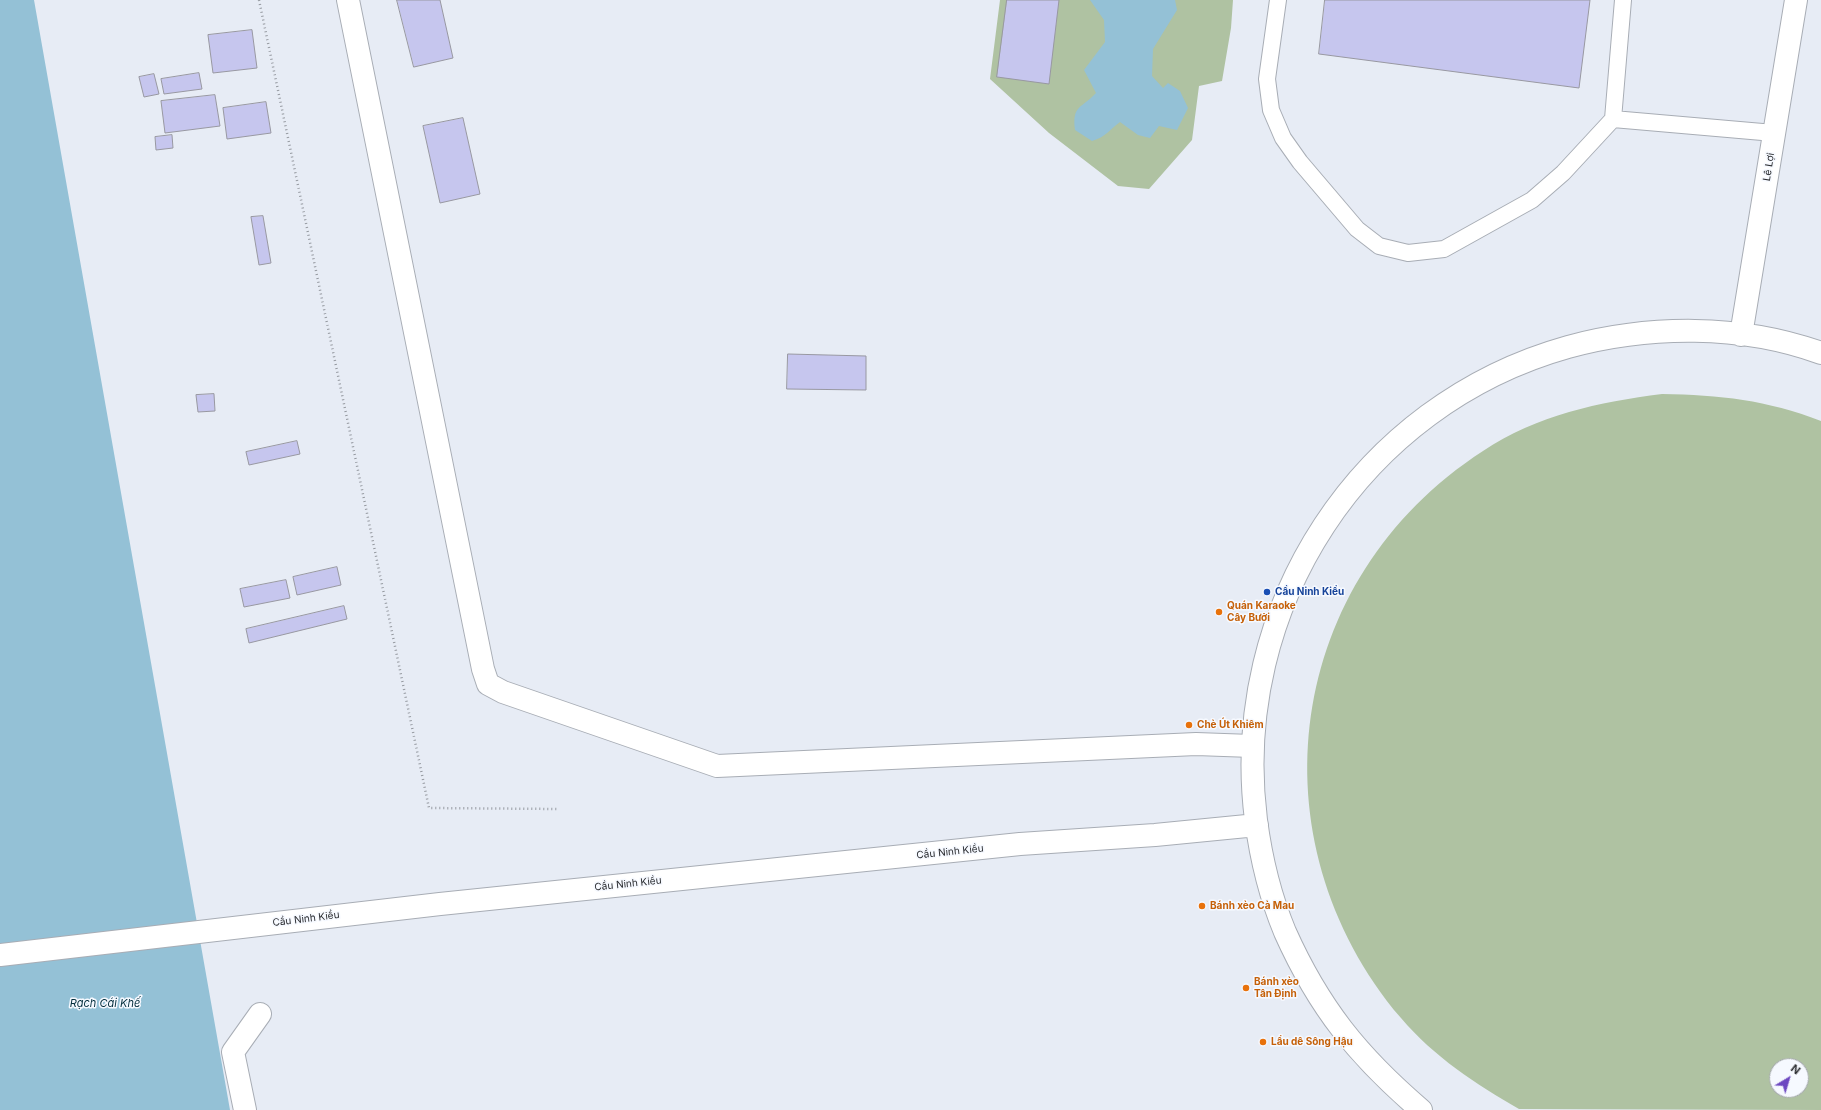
<!DOCTYPE html>
<meta charset="utf-8">
<style>
body{margin:0}
#map{position:relative;width:1821px;height:1110px;overflow:hidden;background:#e7ecf5;font-family:Inter,sans-serif}
canvas{display:block}
.north{position:absolute;left:1769px;top:1058px;width:40px;height:40px;box-sizing:border-box;background:#f6f9ff;border:1px solid #a4a7ac;border-radius:50%;rotate:38deg;font-size:11px;font-weight:700;line-height:16px;text-align:center;color:#292b2f}
.north::after{content:'';display:block;margin:auto;width:14px;height:18px;background:#6d48c1;clip-path:polygon(50% 0,100% 100%,50% 72%,0 100%)}
</style>
<div id="map">
<canvas width="1821" height="1110"></canvas>
<div class="north">N</div>
</div>
<script>
const ctx = document.querySelector('canvas').getContext('2d');
ctx.lineJoin = 'round';
function paint(path, color) { ctx.fillStyle = color; ctx.fill(path, 'evenodd'); }
function trace(path, color, width, dash) { ctx.strokeStyle = color; ctx.lineWidth = width; ctx.lineCap = dash ? 'butt' : 'round'; ctx.setLineDash(dash || []); ctx.stroke(path); }
function label(font, color, halo, rows, align = 'center') {
  ctx.font = font + ' Inter,sans-serif'; ctx.lineWidth = 3; ctx.setLineDash([]); ctx.textBaseline = 'middle'; ctx.strokeStyle = halo; ctx.fillStyle = color; for (const [text, x, y, turn = 0] of rows) {
    ctx.save(); ctx.translate(x, y); ctx.rotate((+turn || 0) * Math.PI / 180); ctx.textAlign = isNaN(turn) ? turn : align; if (halo) ctx.strokeText(text, 0, 0); ctx.fillText(text, 0, 0); ctx.restore();
  }
}
paint(new Path2D(`
 M1000,0h233l-2,28 -9,53 -23,5 -7,54 -43,49 -31,-3 -69,-53 -59,-54z
 M1662,394c58,1 105,6 159,27v689l-302,-1c-43,-25 -85,-52 -118,-91 -151,-179 -116,-439 82,-567 54,-36 116,-49 179,-57zM1777,1066h24v24h-24z`), '#afc2a2');
paint(new Path2D(`
 M0,0h34l196,1110h-230z
 M1090,0h85l2,10 -24,39 -1,27 11,12 5,-5 12,8 8,17 -11,22 -18,-4 -9,12 -12,-3 -18,-13c-11,8 -14,15 -28,19l-17,-11c-3,-25 6,-21 21,-37l-12,-23 21,-28 -1,-22z`), '#94c1d6');
const building = new Path2D(`
 M397,0h43l13,58 -39,9z
 M1007,0h52l-10,84 -52,-7z
 M1325,0h265l-11,88 -260,-34z
 M252,30l5,38 -44,5 -5,-38z
 M199,73l3,16 -38,5 -3,-15z
 M154,74l5,20 -15,3 -5,-20z
 M215,95l5,31 -55,7 -4,-32z
 M266,102l5,31 -44,6 -4,-31z
 M463,118l17,76 -40,9 -17,-77z
 M172,135l1,13 -17,2 -1,-13z
 M263,216l8,47 -12,2 -8,-48z
 M788,354l78,2v34l-79,-1z
 M214,394l1,17 -17,1 -2,-17z
 M297,441l3,13 -51,11 -3,-13z
 M337,567l4,18 -44,10 -4,-18z
 M286,580l4,18 -46,9 -4,-18z
 M344,606l3,13 -98,24 -3,-14z`);
paint(building, '#c6c6ee');
trace(building, '#9898a1', 1);
const service = new Path2D(`
 M1278,0l-11,79 4,31 12,28 17,24 57,67 22,17 29,7 36,-4 88,-49 31,-27 50,-54 10,-119
 M1613,119l161,14`);
const pedestrian = new Path2D(`
 M245,1110l-12,-58 27,-38`);
const minor = new Path2D(`
 M348,0l135,669 5,15 15,8 214,74 479,-22 56,2`);
const tertiary = new Path2D(`
 M1741,335l55,-335
 M0,955l440,-51 580,-60 135,-9 102,-10
 M1421,1110c-63,-54 -102,-102 -136,-178 -15,-36 -24,-74 -29,-112 -27,-213 105,-415 312,-473 81,-22 173,-23 253,6`);
trace(service, '#a8adb5', 18);
trace(pedestrian, '#a8adb5', 24);
trace(minor, '#a8adb5', 24);
trace(tertiary, '#a8adb5', 24);
trace(new Path2D(`
 M259,0l170,808 128,1`), '#979ba2', 2.5, [1, 3]);
trace(service, '#fff', 16);
trace(pedestrian, '#fff', 22);
trace(minor, '#fff', 22);
trace(tertiary, '#fff', 22);
for (const [x, y, r, color] of [
 [1267,592,4,"#1a4fb4"],
 [1219,612,4,"#e8710a"],
 [1189,725,4,"#e8710a"],
 [1202,906,4,"#e8710a"],
 [1246,988,4,"#e8710a"],
 [1263,1042,4,"#e8710a"]
]) { const dot = new Path2D(); dot.arc(x, y, r, 0, 2 * Math.PI); ctx.fillStyle = color; ctx.fill(dot); trace(dot, '#f6f9ff', 1.5); }
label('10px', '#292b2f', '#f6f9ff', [
 ["Lê Lợi",1769,167,-81],
 ["Cầu Ninh Kiều",950,852,-6],
 ["Cầu Ninh Kiều",628,884,-6],
 ["Cầu Ninh Kiều",306,919,-7]
]);
label('bold 10px', '#164399', '#f6f9ff', [
 ["Cầu Ninh Kiều",1275,592]
], 'left');
label('bold 10px', '#c56008', '#f6f9ff', [
 ["Quán Karaoke",1227,606],
 ["Cây Bưởi",1227,618],
 ["Chè Út Khiêm",1197,725],
 ["Bánh xèo Cà Mau",1210,906],
 ["Bánh xèo",1254,982],
 ["Tân Định",1254,994],
 ["Lẩu dê Sông Hậu",1271,1042]
], 'left');
label('italic 11px', '#032e3d', '#f6f9ff', [
 ["Rạch Cái Khế",105,1004]
]);
</script>
